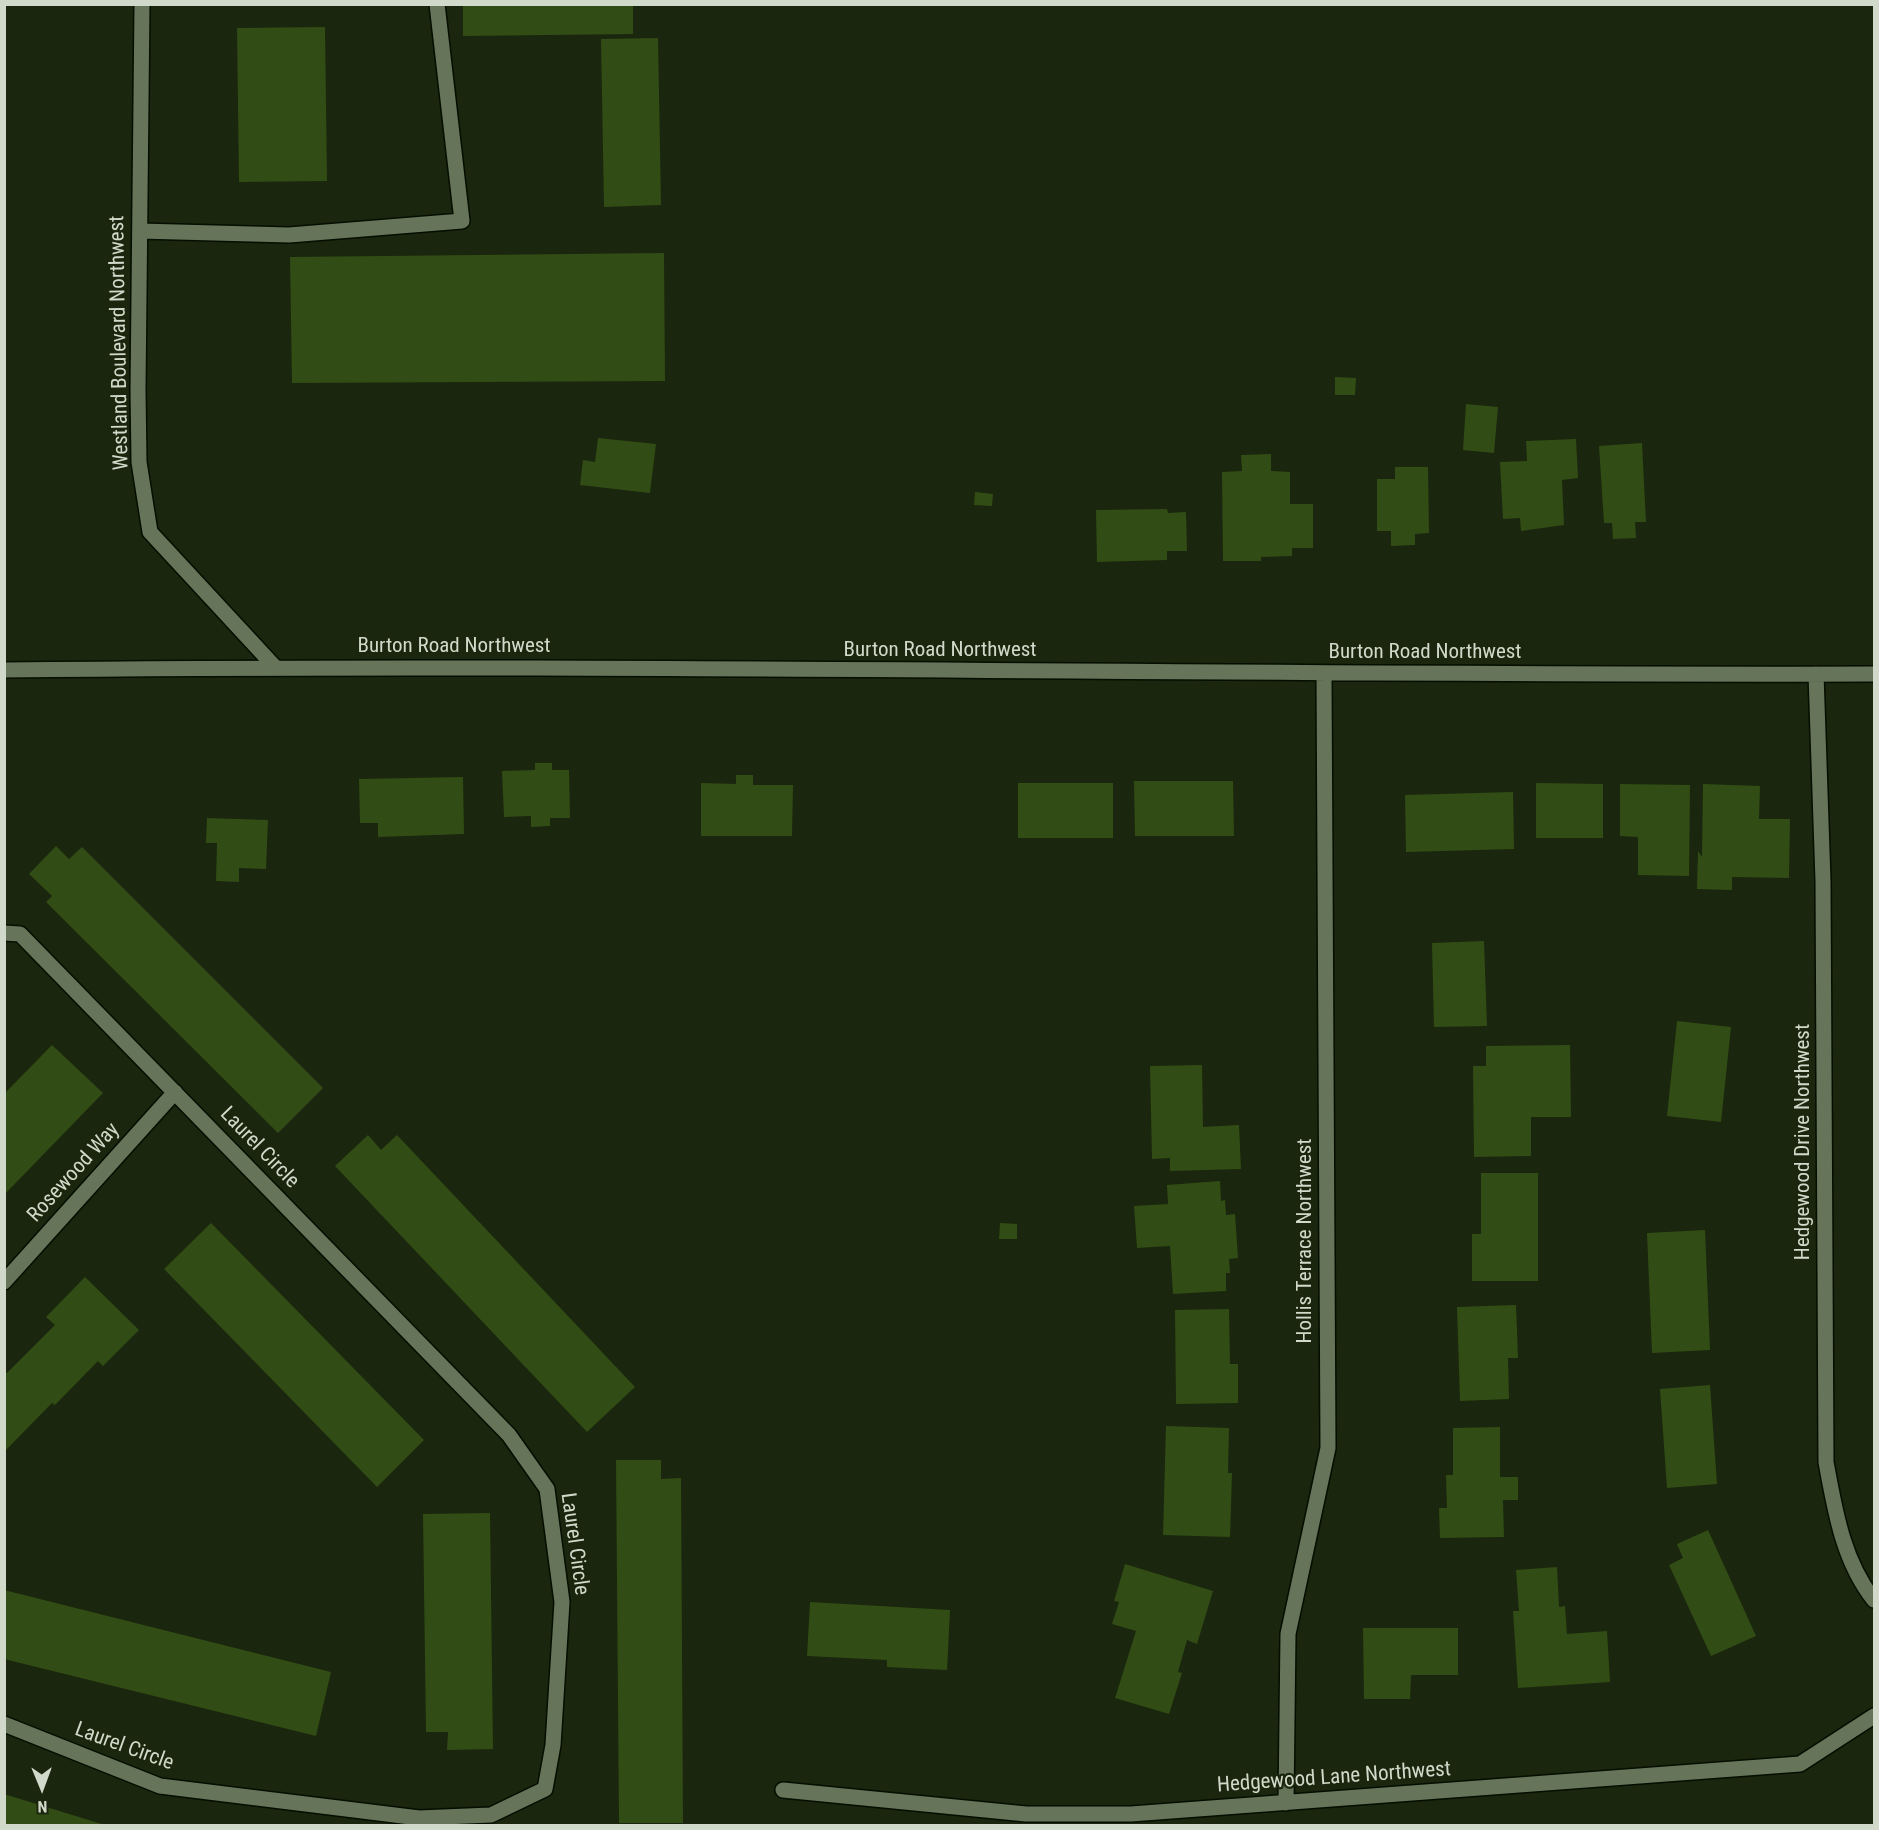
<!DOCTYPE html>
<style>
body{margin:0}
#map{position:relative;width:1879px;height:1830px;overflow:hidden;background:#1a260d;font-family:"Roboto Condensed",sans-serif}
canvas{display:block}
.frame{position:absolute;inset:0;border:6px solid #d1d9ca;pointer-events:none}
.north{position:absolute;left:12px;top:1758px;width:60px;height:60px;-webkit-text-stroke:4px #1a260d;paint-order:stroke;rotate:179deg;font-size:16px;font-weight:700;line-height:24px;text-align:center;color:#d1d9ca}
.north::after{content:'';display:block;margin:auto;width:21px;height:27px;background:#d1d9ca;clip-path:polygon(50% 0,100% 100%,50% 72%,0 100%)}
</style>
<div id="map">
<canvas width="1879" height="1830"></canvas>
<div class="frame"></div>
<div class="north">N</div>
</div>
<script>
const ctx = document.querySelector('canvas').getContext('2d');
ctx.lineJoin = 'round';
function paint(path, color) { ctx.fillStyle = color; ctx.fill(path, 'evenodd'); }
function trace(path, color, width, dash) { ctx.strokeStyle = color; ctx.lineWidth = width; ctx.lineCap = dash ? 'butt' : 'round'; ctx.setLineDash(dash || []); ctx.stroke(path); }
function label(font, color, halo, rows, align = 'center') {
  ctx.font = font + ' "Roboto Condensed",sans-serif'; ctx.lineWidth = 4.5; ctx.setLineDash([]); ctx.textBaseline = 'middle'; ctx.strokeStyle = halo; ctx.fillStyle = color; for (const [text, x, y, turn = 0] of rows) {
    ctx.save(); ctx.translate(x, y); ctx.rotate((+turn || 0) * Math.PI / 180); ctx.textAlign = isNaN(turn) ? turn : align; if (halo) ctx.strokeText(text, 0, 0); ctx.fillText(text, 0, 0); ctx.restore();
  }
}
paint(new Path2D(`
 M463,4h170v30l-170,2z
 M325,27l2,154 -88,1 -2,-154z
 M658,38l3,167 -57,2 -3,-168z
 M664,253l1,128 -373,2 -2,-126z
 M1335,377l21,1 -1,17h-20z
 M1466,404l32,3 -4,46 -31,-3z
 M598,438l58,6 -6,49 -70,-8 3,-25 12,2z
 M1576,439l2,39 -16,2 2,45 -43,6 -1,-13 -17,1 -3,-57 27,-1 -1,-20z
 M1642,443l4,79h-11l1,16 -23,1 -1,-16h-8l-5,-77z
 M1271,454v17l19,1v32h23v44h-21v8l-31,1v4h-38l-1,-89 20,-1 -1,-16z
 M1395,467h33l1,66 -14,1v11l-24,1v-15h-14v-52h18z
 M975,492l18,2 -1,12 -18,-1z
 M1167,509l1,4 18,-1 1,39h-20v9l-70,2 -1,-52z
 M535,763h17v7h17l1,48h-20v8l-19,1v-11l-27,1 -2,-46 33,-1z
 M736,775h17v10h40l-1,51h-91v-53l35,1z
 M463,777l1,57 -86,3v-14h-18l-1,-44z
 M1134,781h99l1,55h-99z
 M1018,783h95v55h-95z
 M1536,783l67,1v54h-67z
 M1620,784l70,1 -1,91 -51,-1v-38l-18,-1z
 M1703,784l57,2 -1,33h31l-1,59 -57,-1v13l-35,-1 1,-38 4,6z
 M1513,792l1,57 -108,3 -1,-57z
 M207,818l61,2 -2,49 -27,-1v14l-23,-1 1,-38h-11z
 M56,846l13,13 13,-12 241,241 -45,45 -232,-231 6,-6 -23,-22z
 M1484,941l3,85 -53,1 -2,-84z
 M1677,1021l54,6 -10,95 -54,-6z
 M52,1045l51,48 -99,102v-101z
 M1570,1045l1,72h-40v39l-57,1 -1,-91h13v-20z
 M1202,1065l1,62 36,-2 2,44 -71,2v-13l-18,1 -2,-93z
 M368,1135l13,15 16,-15 238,252 -48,45 -252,-266z
 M1481,1173h57v108h-66v-47h9z
 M1220,1181l1,20 4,-1 1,15 9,-1 3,44 -9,1 1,14h-4v18l-53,3 -3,-48 -33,2 -3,-42 34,-2 -1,-19z
 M211,1223l213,217 -47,47 -213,-218z
 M1000,1223l17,1v15h-18z
 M1705,1230l5,120 -58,3 -5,-120z
 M85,1277l54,53 -36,36 -5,-5 -43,44 -3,-2 -48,49v-81l3,2 48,-48 -9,-8z
 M1516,1305l2,53h-10l1,41 -49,2 -3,-94z
 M1229,1309l1,55h8v39l-62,1 -1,-94z
 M1710,1385l7,99 -50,4 -7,-99z
 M1166,1426l63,2 -1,45h4l-2,64 -67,-2z
 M1500,1427v50h18v23h-15l1,37 -64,1 -1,-30h8l-1,-33h7v-47z
 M616,1460h45v19l20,-1 2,345h-64z
 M490,1513l3,236 -46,1 1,-18h-22l-3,-218z
 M1708,1530l48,106 -45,20 -42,-91 14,-7 -6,-14z
 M1125,1564l88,27 -16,53 -10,-4 -9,32 4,1 -13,41 -54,-16 21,-67 -24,-7 7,-22 -5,-1z
 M1557,1567l2,40 6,-1 2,28 40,-3 3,51 -92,6 -5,-77h6l-3,-41z
 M4,1590l327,82 -15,64 -312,-77z
 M810,1602l140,8 -3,60 -60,-3v-7l-80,-4z
 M1363,1628h95v47h-47l-1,24h-46z
 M4,1794l101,31v1h-101z`), '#324c15');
const minor = new Path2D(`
 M142,4l-4,386 1,72 11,70 125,135
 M140,231l149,4 173,-14 -25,-217
 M4,670c624,-7 1247,6 1870,4
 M1816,674l7,207 3,581c9,49 17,99 48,138
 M4,933l16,1 489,501 38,54 15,113 -9,143 -8,44 -54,26 -72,3 -259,-32 -156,-62
 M4,1282l171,-190
 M783,1790l243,24h105l669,-50 74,-48
 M1286,1803l2,-169 40,-186 -4,-774`);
trace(minor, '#050e00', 18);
trace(minor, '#667559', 15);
label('21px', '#d1d9ca', '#1a260d', [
 ["Westland Boulevard Northwest",120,343,-91],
 ["Burton Road Northwest",454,647],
 ["Burton Road Northwest",940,651],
 ["Burton Road Northwest",1425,653],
 ["Hedgewood Drive Northwest",1804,1142,-90],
 ["Laurel Circle",259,1148,46],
 ["Rosewood Way",74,1173,-48],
 ["Hollis Terrace Northwest",1306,1241,-90],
 ["Laurel Circle",574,1544,82],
 ["Laurel Circle",124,1747,20],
 ["Hedgewood Lane Northwest",1334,1778,-4]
]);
</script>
